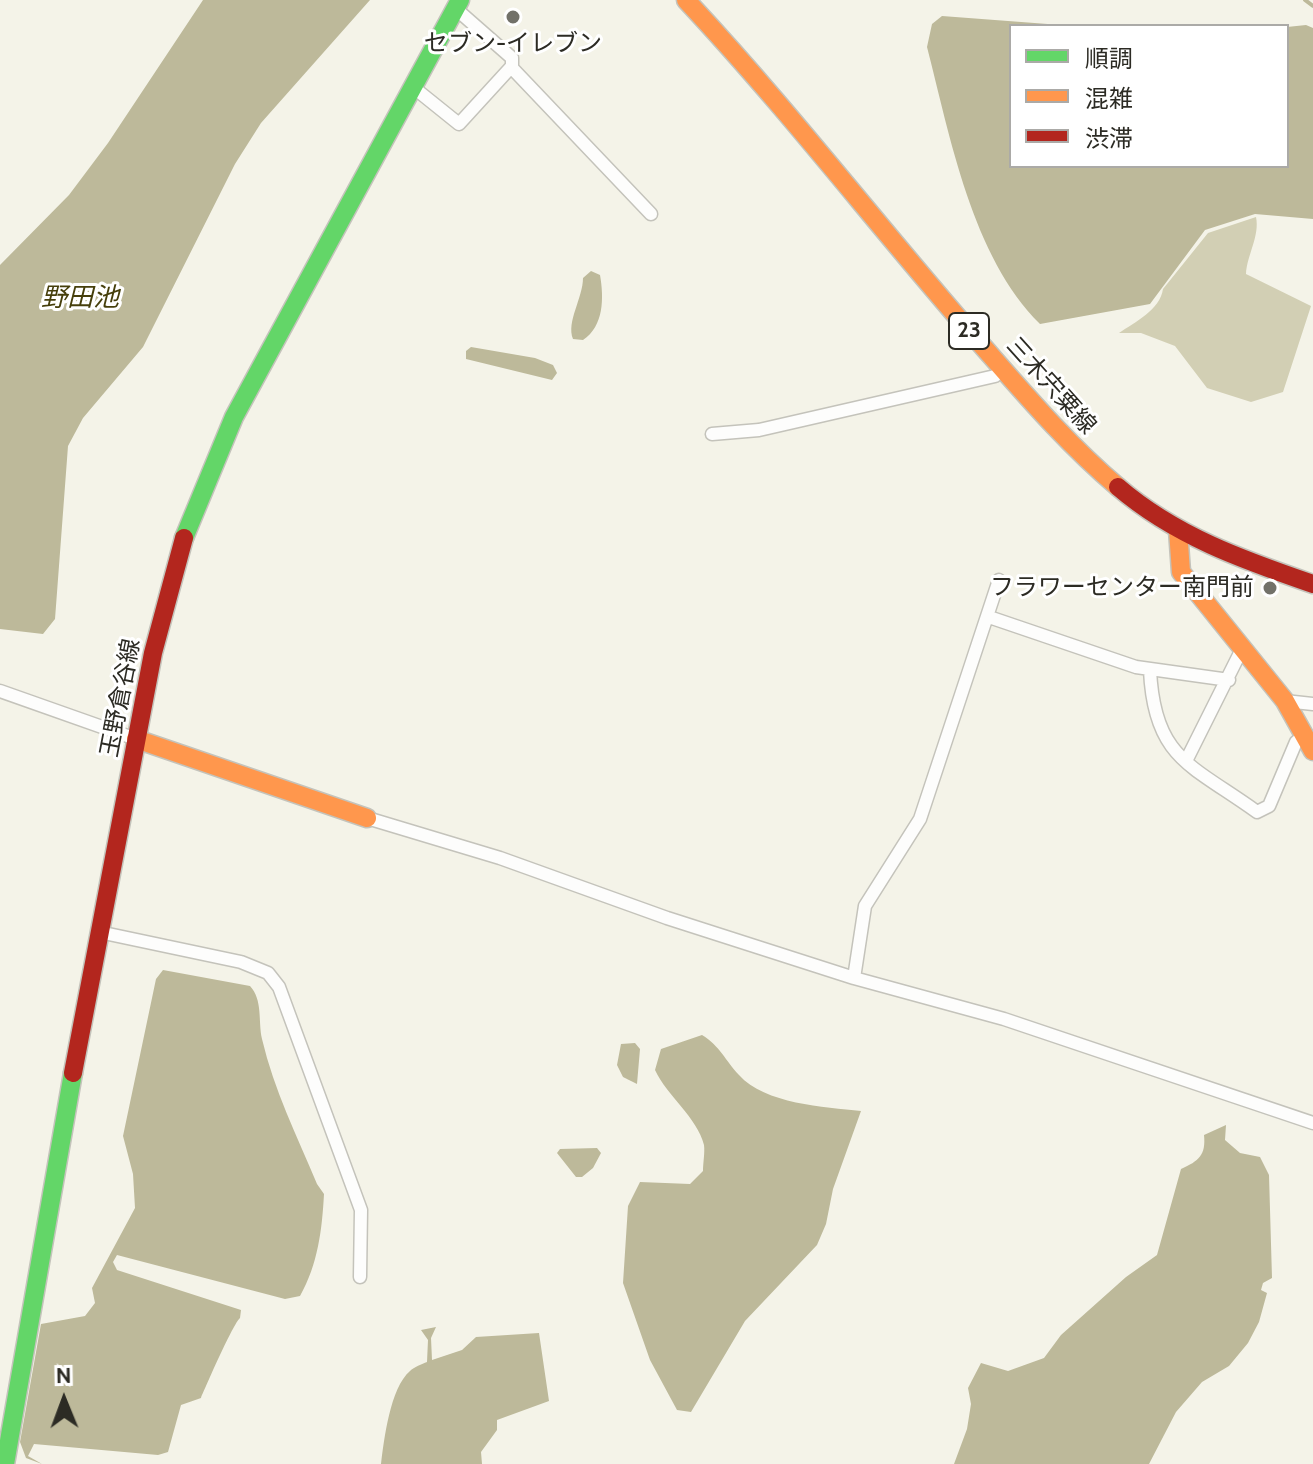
<!DOCTYPE html>
<meta charset="utf-8">
<style>
body{margin:0}
#map{position:relative;width:1313px;height:1464px;overflow:hidden;background:#f4f3e8;font-family:Cabin,"Noto Sans JP",sans-serif}
canvas{display:block}
.legend{position:absolute;left:1009px;top:24px;width:280px;height:144px;box-sizing:border-box;background:#fff;border:2px solid #abaaa7;margin:0;padding:10px 14px;list-style:none;font-size:24px;color:#2c2b24}
.legend li{display:flex;align-items:center;gap:16px;height:40px}
.legend b{width:40px;border:2px solid #abaaa7}
.north{position:absolute;left:24px;top:1360px;width:80px;height:80px;-webkit-text-stroke:6px #fff;paint-order:stroke;rotate:359deg;font-size:22px;font-weight:700;line-height:32px;text-align:center;color:#2c2b24}
.north::after{content:'';display:block;margin:auto;width:28px;height:36px;background:#2c2b24;clip-path:polygon(50% 0,100% 100%,50% 72%,0 100%)}
</style>
<div id="map">
<canvas width="1313" height="1464"></canvas>
<ul class="legend">
<li><b style="height:10px;background:#63d668"></b>順調</li>
<li><b style="height:10px;background:#ff974d"></b>混雑</li>
<li><b style="height:10px;background:#b3261e"></b>渋滞</li>
</ul>
<div class="north">N</div>
</div>
<script>
const ctx = document.querySelector('canvas').getContext('2d');
ctx.lineJoin = 'round';
function paint(path, color) { ctx.fillStyle = color; ctx.fill(path, 'evenodd'); }
function trace(path, color, width, dash) { ctx.strokeStyle = color; ctx.lineWidth = width; ctx.lineCap = dash ? 'butt' : 'round'; ctx.setLineDash(dash || []); ctx.stroke(path); }
function label(font, color, halo, rows, align = 'center') {
  ctx.font = font + ' Cabin,"Noto Sans JP",sans-serif'; ctx.lineWidth = 6; ctx.setLineDash([]); ctx.textBaseline = 'middle'; ctx.strokeStyle = halo; ctx.fillStyle = color; for (const [text, x, y, turn = 0] of rows) {
    ctx.save(); ctx.translate(x, y); ctx.rotate((+turn || 0) * Math.PI / 180); ctx.textAlign = isNaN(turn) ? turn : align; if (halo) ctx.strokeText(text, 0, 0); ctx.fillText(text, 0, 0); ctx.restore();
  }
}
paint(new Path2D(`
 M1256,217c4,19 -9,38 -10,57l65,32 -28,86 -32,10 -44,-14 -32,-42 -34,-13h-22c16,-11 41,-23 44,-44l45,-56z`), '#d2cfb4');
paint(new Path2D(`
 M203,0h167l-109,123 -26,41 -92,183 -60,71 -15,28 -13,173 -12,15 -43,-5v-364l69,-70 39,-52z
 M942,16l132,10h-63v140h276v-139l19,-2 7,3v191l-58,-5 -50,16 -55,74 -110,20c-68,-67 -90,-188 -113,-277l5,-23z
 M591,271l9,4c4,23 4,51 -17,65l-10,-1c-7,-17 10,-41 10,-61z
 M471,347l64,11 18,7 4,8 -5,7 -86,-21v-8z
 M163,970l87,16c13,14 8,35 12,53 12,51 35,97 55,145l7,10c-2,36 -6,70 -24,102l-15,3 -168,-44 -4,7 4,8 124,40 -1,8c-7,6 -33,66 -39,80l-20,7 -13,47 -10,3 -124,-11 -6,12 14,8 -16,-6 -6,-16 21,-118 44,-8 10,-13 -3,-15 43,-80 -2,-34 -10,-38 33,-157z
 M702,1035c18,11 23,25 37,40 26,29 85,32 122,36l-28,78 -7,35 -9,21 -72,76 -54,91 -14,-2 -27,-50 -27,-77 5,-77 12,-24 50,2 13,-13c0,-8 2,-18 1,-26 -7,-28 -37,-49 -49,-75l6,-21z
 M635,1043l5,6 -3,35 -14,-7 -6,-12 4,-21z
 M1226,1125l-1,15 15,13 20,4 9,18 3,103 -9,5 -2,7 6,3 -8,29 -11,21 -19,23 -27,16 -26,30 -27,52h-195l13,-35 4,-25 -3,-16 13,-25 27,8 36,-13 17,-23 65,-58 31,-22 24,-86c18,-8 25,-14 23,-34z
 M597,1148l4,5 -8,15 -11,9h-6l-19,-24 3,-4z
 M436,1327l-5,11 1,22 30,-10 14,-13 63,-4 10,68 -52,19v10l-16,22 1,12h-101c3,-24 9,-76 29,-93 4,-4 12,-7 17,-9l1,-22 -7,-10z`), '#bdb99a');
trace(new Path2D(`
 M1305,0l8,6`), '#bdb99a', 4);
const street = new Path2D(`
 M455,8l57,50v10l139,146
 M413,87l46,37 53,-58
 M712,434l47,-4 236,-54 7,-8
 M989,617l147,50 93,13
 M1150,670c4,89 42,95 107,142l12,-6 27,-64 7,-6
 M0,691l136,48
 M1285,701l28,3
 M1186,761l57,-114
 M367,818l133,40 167,60 187,60 150,41 309,104
 M99,932l142,30 27,11 11,14 82,223 -1,67
 M854,978l11,-72 55,-87 79,-239`);
const fast = new Path2D(`
 M184,538l50,-121 226,-417
 M5,1464l68,-391`);
const slow = new Path2D(`
 M686,0c103,110 194,229 293,342 44,50 88,102 139,145
 M1178,530l3,42 104,129 28,50
 M136,739l231,79`);
const jam = new Path2D(`
 M1118,487c57,49 125,73 195,97
 M73,1073l80,-420 31,-115`);
trace(street, '#c4c3bb', 15);
trace(fast, '#c4c3bb', 21);
trace(slow, '#c4c3bb', 21);
trace(jam, '#c4c3bb', 21);
trace(street, '#fdfdfc', 12);
trace(fast, '#63d668', 18);
trace(slow, '#ff974d', 18);
trace(jam, '#b3261e', 18);
for (const [x, y, r, color] of [
 [513,17,8,"#727169"],
 [1270,588,8,"#727169"]
]) { const dot = new Path2D(); dot.arc(x, y, r, 0, 2 * Math.PI); ctx.fillStyle = color; ctx.fill(dot); trace(dot, '#fff', 3); }
for (const [x, y, w] of [
 [969,331,40]
]) { const box = new Path2D(); box.roundRect(x - w / 2, y - 18, w, 36, 6); ctx.fillStyle = '#fff'; ctx.fill(box); trace(box, '#2c2b24', 2); }
label('bold 22px', '#2c2b24', null, [
 ["23",969,331]
]);
label('24px', '#2c2b24', '#fff', [
 ["セブン-イレブン",513,44],
 ["フラワーセンター南門前",1254,588,"right"]
]);
label('24px', '#2c2b24', '#fff', [
 ["三木宍粟線",1051,386,48],
 ["玉野倉谷線",121,698,-79]
]);
label('italic 26px', '#463f0c', '#fff', [
 ["野田池",80,298]
]);
</script>
